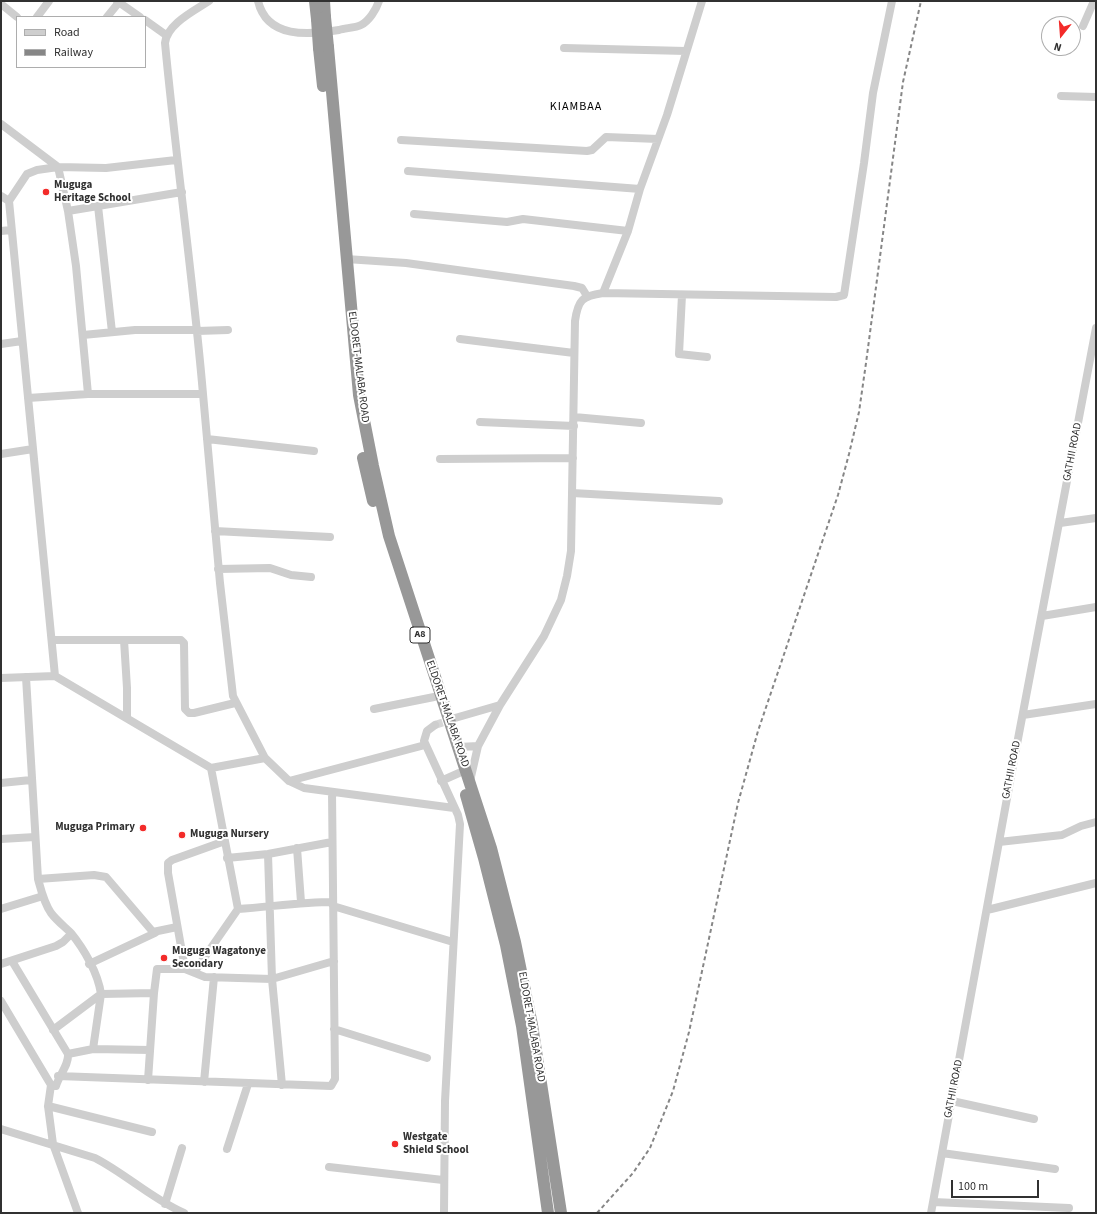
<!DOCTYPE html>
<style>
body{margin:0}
#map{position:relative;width:1097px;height:1214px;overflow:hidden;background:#fff;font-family:"Source Sans 3",sans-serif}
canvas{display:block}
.frame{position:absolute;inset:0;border:2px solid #313131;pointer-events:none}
.legend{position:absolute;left:16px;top:16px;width:130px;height:52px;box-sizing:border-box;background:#fff;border:1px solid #adadad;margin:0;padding:5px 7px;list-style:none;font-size:12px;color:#313131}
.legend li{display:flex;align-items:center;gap:8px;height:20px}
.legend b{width:20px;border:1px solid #adadad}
.north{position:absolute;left:1041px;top:16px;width:40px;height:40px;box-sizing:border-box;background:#fff;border:1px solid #adadad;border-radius:50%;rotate:197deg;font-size:11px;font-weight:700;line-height:16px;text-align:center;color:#313131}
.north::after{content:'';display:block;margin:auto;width:14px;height:18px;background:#f32b29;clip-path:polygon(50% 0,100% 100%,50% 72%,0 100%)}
.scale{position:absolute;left:951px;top:1180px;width:88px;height:18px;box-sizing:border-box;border:2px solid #313131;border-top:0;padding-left:5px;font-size:12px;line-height:14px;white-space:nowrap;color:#313131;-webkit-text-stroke:3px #fff;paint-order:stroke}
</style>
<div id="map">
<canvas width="1097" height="1214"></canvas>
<div class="frame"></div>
<ul class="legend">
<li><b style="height:5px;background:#cecece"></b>Road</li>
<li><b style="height:5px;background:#868686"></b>Railway</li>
</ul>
<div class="north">N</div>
<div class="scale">100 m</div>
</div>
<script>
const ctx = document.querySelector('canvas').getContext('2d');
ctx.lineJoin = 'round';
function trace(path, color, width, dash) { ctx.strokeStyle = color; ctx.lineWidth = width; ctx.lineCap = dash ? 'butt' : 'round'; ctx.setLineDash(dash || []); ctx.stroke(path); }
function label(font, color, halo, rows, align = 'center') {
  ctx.font = font + ' "Source Sans 3",sans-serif'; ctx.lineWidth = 4; ctx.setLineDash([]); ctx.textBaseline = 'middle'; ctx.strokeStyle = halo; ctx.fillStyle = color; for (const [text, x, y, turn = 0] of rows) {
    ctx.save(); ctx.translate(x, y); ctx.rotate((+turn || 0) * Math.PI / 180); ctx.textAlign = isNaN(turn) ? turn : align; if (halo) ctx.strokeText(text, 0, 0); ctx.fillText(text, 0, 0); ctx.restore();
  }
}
trace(new Path2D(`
 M435,725l18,-6`), '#d6d6d6', 8, [8, 4]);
trace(new Path2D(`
 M117,1l23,16
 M258,1c9,38 51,34 81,29 6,-2 16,-2 22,-5 8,-4 15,-15 18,-24
 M1,4l16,13
 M37,17l12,-16
 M107,17l13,-16
 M145,20l21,15
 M1083,26l11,-25
 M564,48l122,3
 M1061,96l35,1
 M1,124l57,43 10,44 8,55 12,128
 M401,140l186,11 5,-1 14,-13 52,2
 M408,171l232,18
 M1,196l8,5
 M68,211l30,-5
 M414,214l93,8 16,-3 105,12
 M1,231l10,-1
 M346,259l60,4 168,23 8,2 5,8
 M603,293l25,-62 12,-42 27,-74 35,-114
 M682,295l-3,59 28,3
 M197,331l31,-1
 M112,332l-14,-126 84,-14
 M83,335l52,-5h62
 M460,339l114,14
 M1,344l21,-3
 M203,394l17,189 13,113 32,62 24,23 15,7 150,20
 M28,398l60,-4h115c-10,-117 -27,-234 -38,-351 2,-19 29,-32 44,-42
 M574,417l67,6
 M480,422l94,4
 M207,439l107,12
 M1,454l32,-5
 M440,459l133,-1
 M572,493l147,8
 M1060,523l36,-5
 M215,531l115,6
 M218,569l52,-1 21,7 20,2
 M1042,616l54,-9
 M52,640h129l3,3 1,66 4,4h5l41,-10
 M124,640l3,48v30
 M55,676l-46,-475 18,-27 10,-4 21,-3 48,1 70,-8
 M26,677l12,202c3,11 6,24 13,34 6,8 14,14 20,20 13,16 27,40 30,61l-8,55
 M1,678l54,-2 156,92 54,-10
 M374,709l60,-12
 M1023,715l73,-11
 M455,718l45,-13 44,-69 17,-36 6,-24 4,-25 4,-230c3,-21 7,-25 28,-28l233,4 8,-2 20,-132 9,-70 19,-92
 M435,725l-8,6 -3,10 34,74 2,9 -15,277 -1,112
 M459,747l19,-1
 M289,781l136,-36
 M441,781l18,-8
 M470,781l8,-35 22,-41
 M1,783l30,-3
 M1,839l34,-2
 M999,842l63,-7 19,-9 15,-4
 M297,848l4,54
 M268,854l4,125 10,106
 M227,858l41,-4 64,-12
 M38,879l56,-4 12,2 47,55 24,-5
 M333,906l120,36
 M1,909l42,-13
 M238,909c32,-2 62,-7 95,-7
 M987,910l109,-27
 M12,961l56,93c1,11 -9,21 -12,32l-5,-1
 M1,964l55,-18 7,-4 8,-8
 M89,964l66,-31
 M185,969l-17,-96v-10l4,-3 53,-19
 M195,971l43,-62 -27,-141
 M1,1001l50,84 -3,21 5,38 25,69
 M334,1029l93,29
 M53,1030l48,-36 53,-1
 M68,1054l25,-5 57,1
 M58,1076l273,10 4,-7 -3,-287
 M148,1080l6,-87 3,-24h28l20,8 67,2 62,-18
 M204,1082l10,-105
 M952,1101l82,18
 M48,1106l104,26
 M1,1129l94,29c31,16 57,41 89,55
 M227,1149l21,-65
 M942,1153l113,16
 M329,1167l114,13
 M933,1202l136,6
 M165,1204l17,-56
 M931,1213l83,-453 82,-432`), '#cecece', 8);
trace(new Path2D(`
 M315,1l2,18
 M324,1l1,16
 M328,47l31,348 14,71 16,70 102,312 24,94 17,83 29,188
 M319,48l4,38
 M363,458l10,43
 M466,795l18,63 22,87 16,81 26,187`), '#989898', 12);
trace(new Path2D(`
 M597,1213l36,-40 17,-25 23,-57 16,-59 49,-229 20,-72 80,-236 11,-41 10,-42 7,-49 37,-281 18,-81`), '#868686', 2, [4, 3]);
trace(new Path2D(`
 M325,17l3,30
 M317,19l2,29`), '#989898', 12);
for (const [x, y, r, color] of [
 [46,192,4,"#f32b29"],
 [143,828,4,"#f32b29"],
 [182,835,4,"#f32b29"],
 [164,958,4,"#f32b29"],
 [395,1144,4,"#f32b29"]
]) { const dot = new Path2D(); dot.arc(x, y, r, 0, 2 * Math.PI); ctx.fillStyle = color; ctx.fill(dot); trace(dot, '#fff', 1.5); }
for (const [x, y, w] of [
 [420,635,20]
]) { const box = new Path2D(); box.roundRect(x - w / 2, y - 8, w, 16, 3); ctx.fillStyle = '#fff'; ctx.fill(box); trace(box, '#313131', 1); }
label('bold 10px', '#313131', null, [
 ["A8",420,635]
]);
label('bold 11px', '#313131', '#fff', [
 ["Muguga",54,186],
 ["Heritage School",54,199],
 ["Muguga Primary",135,828,"right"],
 ["Muguga Nursery",190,835],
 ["Muguga Wagatonye",172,952],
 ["Secondary",172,965],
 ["Westgate",403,1138],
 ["Shield School",403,1151]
], 'left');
label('11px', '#313131', '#fff', [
 ["ELDORET-MALABA ROAD",358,367,83],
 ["GATHII ROAD",1073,452,-79],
 ["ELDORET-MALABA ROAD",447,714,71],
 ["GATHII ROAD",1012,770,-79],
 ["ELDORET-MALABA ROAD",531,1027,80],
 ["GATHII ROAD",954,1089,-79]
]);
ctx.letterSpacing = '1px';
label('12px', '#000', '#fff', [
 ["KIAMBAA",576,107]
]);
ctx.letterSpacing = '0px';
</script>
